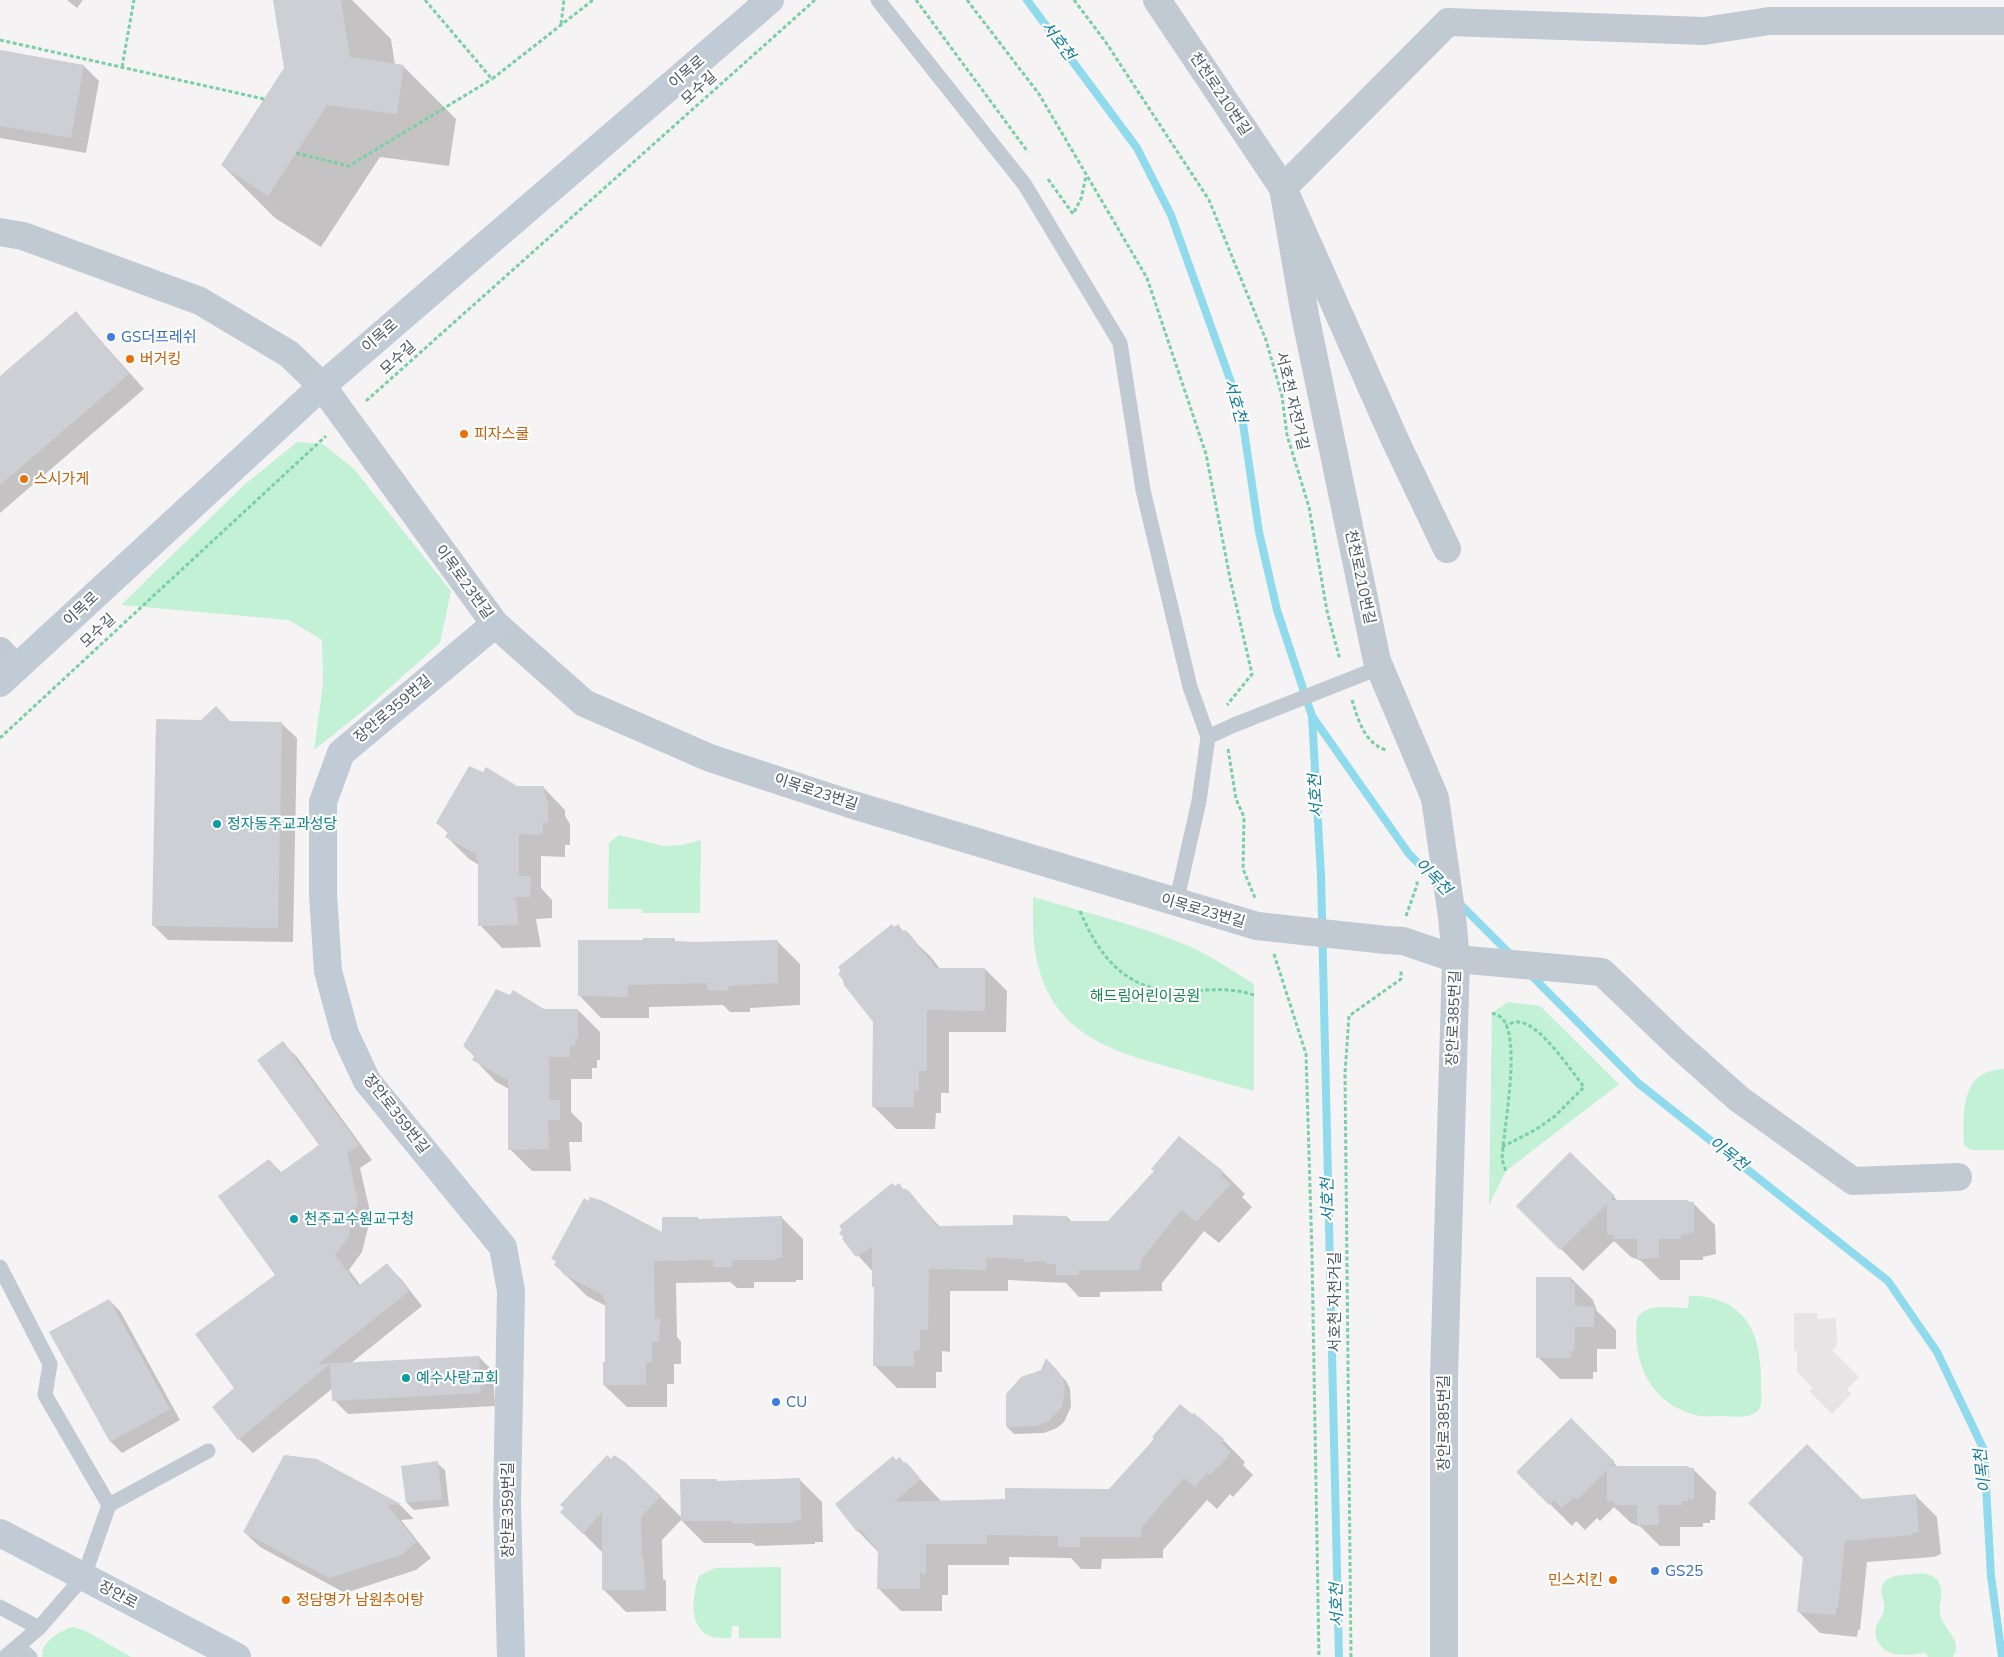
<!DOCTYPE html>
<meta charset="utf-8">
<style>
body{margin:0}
canvas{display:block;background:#f5f3f3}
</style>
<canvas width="2004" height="1657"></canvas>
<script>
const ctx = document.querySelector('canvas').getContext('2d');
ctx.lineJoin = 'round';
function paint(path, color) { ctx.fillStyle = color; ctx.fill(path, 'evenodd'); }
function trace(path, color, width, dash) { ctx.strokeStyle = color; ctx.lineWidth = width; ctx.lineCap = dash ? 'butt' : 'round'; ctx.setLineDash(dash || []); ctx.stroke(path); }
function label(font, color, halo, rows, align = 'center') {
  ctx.font = font + ' Mulish,"Noto Sans KR",sans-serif'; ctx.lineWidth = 4.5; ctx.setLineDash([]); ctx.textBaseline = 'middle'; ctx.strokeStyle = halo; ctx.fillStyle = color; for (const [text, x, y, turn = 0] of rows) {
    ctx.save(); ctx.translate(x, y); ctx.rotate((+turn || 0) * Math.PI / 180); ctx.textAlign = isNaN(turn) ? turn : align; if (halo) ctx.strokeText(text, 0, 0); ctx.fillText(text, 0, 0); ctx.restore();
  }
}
paint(new Path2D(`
 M1794,1313h23v6l19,-1 1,28 -5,4 27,27 -12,12 4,5 -19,20 -23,-23 4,-3 -16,-16v-21h-3z`), '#e6e4e5');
paint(new Path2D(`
 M297,442l26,2 31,25 97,122 -11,52 -71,63 -55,44 9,-66 -1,-44 -33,-20 -168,-15 123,-120z
 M619,835l45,11 18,-1 19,-5 -1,73h-58v-4h-34l1,-66z
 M1033,897c53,16 107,28 158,50 22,10 42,24 63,37v107c-27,-7 -54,-15 -81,-23 -63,-17 -119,-34 -136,-106 -5,-21 -4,-43 -4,-65z
 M1508,1002l32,4 79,78 -113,87 -17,34 3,-192z
 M2004,1069v81h-33l-7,-5c-1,-31 -4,-75 40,-76z
 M1689,1296c7,0 15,0 22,2 44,11 50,49 50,87 0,9 3,23 -6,28 -9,6 -23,3 -33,3 -7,0 -16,1 -23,0 -48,-11 -67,-52 -62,-98 10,-16 35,-10 51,-10z
 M781,1567v71h-42v-12h-7l-1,12c-7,0 -17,1 -24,-3 -19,-11 -14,-42 -8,-59l16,-8z
 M1923,1573c7,2 13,3 16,10 6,11 -1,20 1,31 3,15 24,27 13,43h-25l-2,-4c-10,1 -22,3 -31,1 -12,-2 -22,-14 -19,-26 1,-6 7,-11 8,-18 3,-12 -8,-15 1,-29l9,-5z
 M73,1627l13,4 45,26h-89c1,-3 0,-6 1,-8 4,-10 20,-20 30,-22z`), '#c3f1d5');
paint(new Path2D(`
 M67,0h16l-6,8z
 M274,0h78l39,39 4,26 8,1 53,53 -7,47 -69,-9 -59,90 -46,-29 -53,-53 63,-97z
 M0,51l84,15 15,15 -13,72 -86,-15z
 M76,313l68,76 -144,124v-135z
 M231,723h50l16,15 -4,204 -125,-2 -15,-15z
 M517,787h26l22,23v6l5,8v21h-5v12l-24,-1v32l11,12v18l-16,1 5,28 -39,1 -22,-23 -1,-60 -10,-6 -22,-22 2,-3 -12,-11z
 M898,926l33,31 9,12h45l22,22 -1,41h-57v61h-8v20h-5l-1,16h-39l-23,-23 22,-177z
 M674,940l2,2 18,1 84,-1 22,22v41l-50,3v4h-20l-7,-7 -74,2v11h-48l-22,-23z
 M544,1010h34l22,22v28h-3v8h-5v11h-21v33l11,11v19h-13l2,29h-39l-22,-22 -1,-60 -13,-7 -22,-23 1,-2 -11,-11z
 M282,1042l15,15 75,103 -12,8 11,48 -9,36 -13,18 12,16 26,-21 14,14 21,27 -72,58 129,-7 14,14 2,35 -147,8 -14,-14 -1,-12 -80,65 -14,-14 -3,-50 41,-114 -8,-115 13,13 38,-28z
 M1179,1138l44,34 22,22 -3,3 10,10 -33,36 -15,-12 -42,52v8l-62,1v5h-21l-13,-14 -58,-3v11h-58v61l-8,-1v21h-6v16h-39l-22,-22v-78l-2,-16 -29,-32 51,-52 14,5 32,35 73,-2 53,-9 5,5h37l46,-50z
 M1570,1153l48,48h70l5,2 22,22 1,29 -13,3v3h-23v20h-20l-19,-19 -10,-4 -17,-16 -31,30 -65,-65z
 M781,1217l22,22v41h-7v2h-42v6h-17l-7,-6 -54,1 1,54 4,5v22h-7v20h-7v23h-40l-23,-22 3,-21 -1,-58 -19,-10 -32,-31 2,-3 -4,-3 110,-25 34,-16 3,2z
 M1571,1278l22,22 4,11 19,19v19h-19v23h-4v7h-33l-22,-22z
 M109,1300l11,11 60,109 -58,33 -11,-11z
 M1047,1360l19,21 4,8 1,18 -7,15 -7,6 -13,5 -30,1 -7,-7 35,-56z
 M1571,1420l48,48 69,-1 5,2 23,23 -1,28h-5v3h-7v4h-23v19h-20l-19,-19 -10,-4 -17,-16 -14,14 -3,-3 -12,12 -9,-9 -4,5 -54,-54z
 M1223,1440l22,22 -2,3 10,10 -20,22 -3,-3 -13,15 -10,-9 -44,50v8l-61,1 -1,10h-20l-10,-11 -62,-1v8h-61v30h-6v16h-41l-22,-22v-36l-21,-22 38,-70 10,3 36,38 64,-2 104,-10z
 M317,1460l83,45 14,14 -13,1 30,38 -15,12 -71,23 -85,-46 -16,-15z
 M437,1463l8,7 4,36 -35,4 -7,-7z
 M716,1480l2,2 82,-2 22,22 1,40h-8v2l-59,2 -4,-3h-48l-23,-23 -19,20 1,39 3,2v30l-40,1 -23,-23v-36l-41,-41 98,-16 22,22z
 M1915,1495l22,22 4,37 -7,3 -67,5 -7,68h-2l-1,7 -37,-4 -22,-22 63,-110z`), '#0003');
trace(new Path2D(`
 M1027,0l110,148 34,67 70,195 18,122 18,78 35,106 9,159 18,782
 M1312,716l97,138 29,29
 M1459,903l52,52
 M1528,972l110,111 250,198 49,71 47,98 7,126 11,81`), '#90daee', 8);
paint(new Path2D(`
 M273,0h68l9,57 54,8 -7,49 -70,-9 -59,91 -47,-31 63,-97z
 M0,50l84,15 -13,73 -71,-12z
 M76,311l53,63 -129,111v-109z
 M216,706l14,15 52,1 -4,206 -126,-2 4,-207 45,1z
 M469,766l14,6 3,-5 31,19h27v8h2v7h2v22h-5v12l-24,-1v42h12l-1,21h-15l4,28 -41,1v-66h-2v-6l-31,-17 3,-5 -12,-9z
 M892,924l2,3 4,-3 5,7 2,-1 4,3 27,35h49v43l-58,-1v61h-8v20h-5v16h-42l1,-85 -29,-37 -1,-5 -5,-6 3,-3 -3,-4z
 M643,938h32v3l19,1 84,-2v43l-49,3 -1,5 -21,-1v-7l-79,2v12l-50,-1v-56h65z
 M496,989l14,6 3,-5 31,19h34v30h-3v7h-5v11h-21v43h11v20h-12l1,29 -41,1v-70l-36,-20 3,-5 -12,-9z
 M283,1041l76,104 -12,8 11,48 -10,37 -13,17 23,31 29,-23 22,28 -91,73 161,-8 2,37 -149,8 -2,-37 -92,76 -26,-33 22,-19 -39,-54 80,-59 -57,-79 51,-37 11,14 39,-28 -62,-85z
 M1179,1136l44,35 -3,4 11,9 -35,38 -15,-12 -40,50 -1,10h-61v5h-23v-11h-9v-3l-23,1v-3l-38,-1v12l-57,-1 -1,61h-8v20h-6v16h-41l1,-79h-2v-40l-16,10 -14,-18 2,-1 -5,-5 3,-3 -3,-4 53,-43 3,3 4,-3 5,7 1,-2 5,4 27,34 76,-1v-10l54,1v5h41l46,-50 -3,-2z
 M1570,1152l45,44 -5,4h78v2h6v30l-13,3v4h-22v19l-22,1v-20h-23v-4h-7v-31l-47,46 -44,-44z
 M590,1197l13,4 59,31v-15h36v2l84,-3v42h-7v2h-42l-1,7h-19v-7l-59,1 1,58h5l-1,23h-7v20h-6v23h-43v-23h2v-63h-2v-4l-40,-21 1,-2 -10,-7 2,-4 -5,-2 33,-61 4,3z
 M1536,1277h35v6h4v23l19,1v20h-19v23l-4,1v7h-35z
 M109,1299l61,110 -60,33 -61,-110z
 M1046,1358l13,14 5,9 1,9 -3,17 -13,14 -13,5 -30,1v-33l15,-17 20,-7z
 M1180,1404l12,10 2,-1 30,26 -3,4 10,9 -12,15 -1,-1 -8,9 -3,-2 -12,14 -11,-9 -43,50v9h-61v10h-22v-11l-71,-1v9h-61v30l-6,-1v16h-43l1,-38 -18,-22 -3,3 -22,-28 58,-48 3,4 4,-3 4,6 2,-1 15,17 -27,23 111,-3v-11l104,1 45,-50 -2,-2z
 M1571,1418l44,44 -5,4h78v2h6v31l-6,-1v3h-7l1,4h-24l1,20h-22v-20h-23v-4h-7v-31l-30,30 -3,-3 -12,11 -8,-8 -5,5 -33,-33z
 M1807,1444l55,55 54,-5 3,38 -7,1v2l-67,6 -7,67h-2v7l-39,-3 6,-54 -55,-55z
 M284,1455l33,4 84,45 -14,1 30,37 -16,13 -72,23 -86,-46z
 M607,1455l4,4 3,-4 12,8 35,33 -20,21 1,41h2l1,32h-43v-78l-19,22 -23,-22 4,-4 -4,-3z
 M438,1461l4,38 -36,4 -5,-37z
 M800,1478l1,42 -8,1v2l-61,1v-3h-51l-1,-42h37v2z`), '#cdcfd5');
trace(new Path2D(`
 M425,0l67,79 101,-79
 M916,0l112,152
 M967,0l72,94 108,184 59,176 24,124 22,96 -25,31
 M1074,0l31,41 104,159 57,140 16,56 5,39 22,72 18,104 13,49
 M561,24l3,-24
 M0,40l264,59
 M122,67l12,-67
 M296,153l53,13 143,-87
 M1048,179l25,35 8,-15 5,-23
 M366,401l449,-401
 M1352,700c6,19 12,43 34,50
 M0,738l326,-302
 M1228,749l8,50 8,18 -1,52 12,29
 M1080,911c19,46 47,81 101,80 29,0 44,-5 73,4
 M1406,916l11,-31v-6
 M1274,954l32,100 6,200 7,403
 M1492,1013c3,1 8,3 10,5 20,23 1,112 0,142l4,11
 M1502,1147l33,-17 20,-14 29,-29c-12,-15 -46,-67 -67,-65 -4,0 -8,2 -11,3
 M1351,1657l-6,-584 4,-57 52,-37v-10`), '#7ad0a6', 3, [4, 2.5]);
trace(new Path2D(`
 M878,0l147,185 95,158 23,147 47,197 18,50
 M1176,903l23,-102 9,-64 26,-12
 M0,1267l50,97 -5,31 64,110 -25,71 -45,52 -34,29
 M109,1505l99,-54
 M0,1607l39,21
 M17,1647l13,10`), '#c1cad2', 15);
trace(new Path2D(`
 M1157,0l126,188 22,127 72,346 58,137 17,119 4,42 -12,418v280
 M0,232l23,4 177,65 89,53 33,32 173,238 89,79 126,55 140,46 407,122
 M1447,549l-52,-109 -112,-252 165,-166 256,9 65,-10h235
 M0,651l16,17
 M1386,940l17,1 53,18 146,13 76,73 61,54 114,82 105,-4`), '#c1cad2', 28);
trace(new Path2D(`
 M495,624l-154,129 -18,49v93l5,76 17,63 22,47 136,166 8,44 -4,211 4,155
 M0,683l322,-297 448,-386
 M0,1533l237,124`), '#c1cbd6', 28);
trace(new Path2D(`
 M1234,725l137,-54`), '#c1cad2', 15);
trace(new Path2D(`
 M1257,926l129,14`), '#c1cad2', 28);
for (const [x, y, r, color] of [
 [111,337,5,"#3f7fe0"],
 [130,359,5,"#e8710a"],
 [464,434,5,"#e8710a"],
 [24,479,5,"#e8710a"],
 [217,824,5,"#0f9aa8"],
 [294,1219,5,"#0f9aa8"],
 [406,1378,5,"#0f9aa8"],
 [776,1402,5,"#3f7fe0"],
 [1655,1571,5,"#3f7fe0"],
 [1613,1580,5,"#e8710a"],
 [286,1600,5,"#e8710a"]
]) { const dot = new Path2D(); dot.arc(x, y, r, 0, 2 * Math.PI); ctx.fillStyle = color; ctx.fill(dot); trace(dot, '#fff', 2); }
label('15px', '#4a5661', '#fff', [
 ["이목로",687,72,-41],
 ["모수길",699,88,-42],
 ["천천로210번길",1220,94,56],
 ["이목로",380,336,-41],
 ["모수길",398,358,-42],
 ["서호천 자전거길",1292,401,77],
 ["천천로210번길",1360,577,78],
 ["이목로23번길",464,582,54],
 ["이목로",81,609,-43],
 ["모수길",98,631,-43],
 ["장안로359번길",393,709,-40],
 ["이목로23번길",816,792,18],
 ["이목로23번길",1203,911,16],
 ["장안로385번길",1454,1018,-88],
 ["장안로359번길",396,1114,52],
 ["서호천 자전거길",1335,1302,-90],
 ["장안로385번길",1444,1423,-90],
 ["장안로359번길",508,1510,-90],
 ["장안로",118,1595,28]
]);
label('15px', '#366cbe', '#fff', [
 ["GS더프레쉬",121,337],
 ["CU",786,1402],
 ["GS25",1665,1571]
], 'left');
label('15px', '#c56008', '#fff', [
 ["버거킹",140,359],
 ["피자스쿨",474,434],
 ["스시가게",34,479],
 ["민스치킨",1603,1580,"right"],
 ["정담명가 남원추어탕",296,1600]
], 'left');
label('15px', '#0d838f', '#fff', [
 ["정자동주교과성당",227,824],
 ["천주교수원교구청",304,1219],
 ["예수사랑교회",416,1378]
], 'left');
label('15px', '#17864f', '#fff', [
 ["해드림어린이공원",1145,996]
]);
label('italic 16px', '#0c7c9b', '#fff', [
 ["서호천",1058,41,53],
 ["서호천",1235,401,74],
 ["서호천",1316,796,-93],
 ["이목천",1433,877,45],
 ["이목천",1728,1154,38],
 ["서호천",1328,1200,-91],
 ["이목천",1983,1471,-97],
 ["서호천",1337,1605,-91]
]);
</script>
